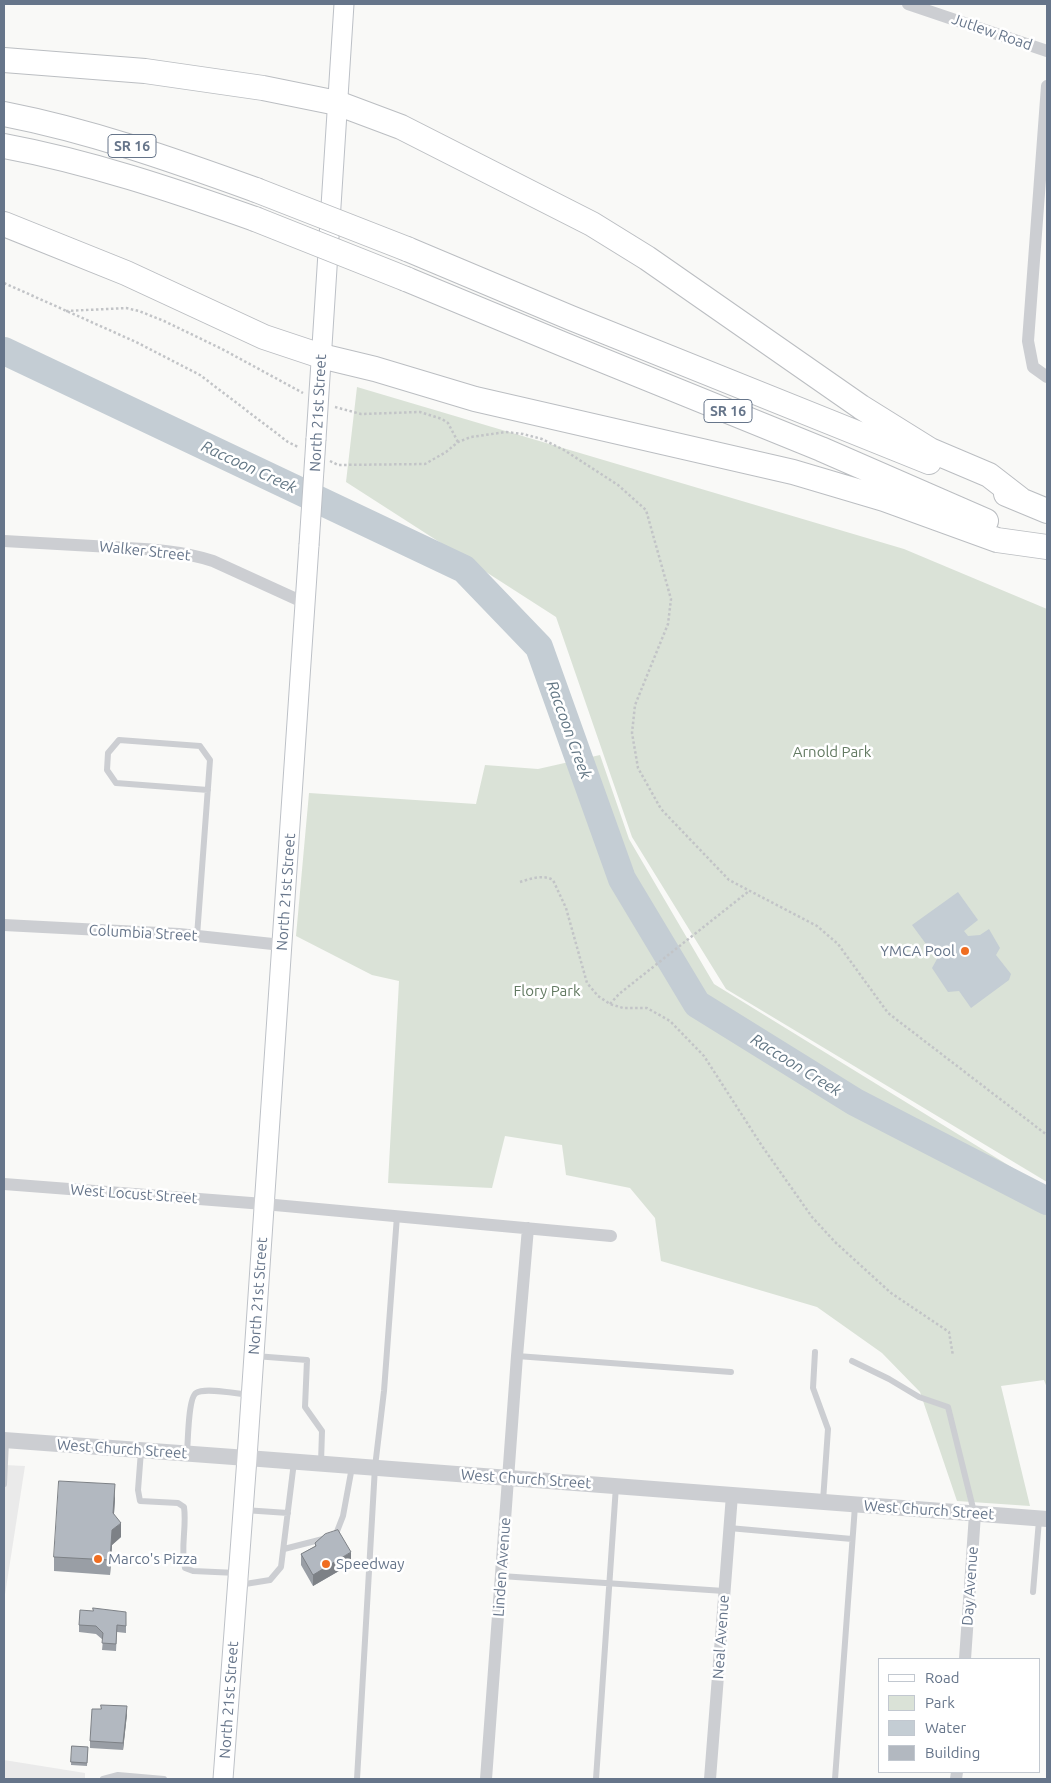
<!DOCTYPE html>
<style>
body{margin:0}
#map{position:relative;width:1051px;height:1783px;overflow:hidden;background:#f9f9f7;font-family:Ubuntu,sans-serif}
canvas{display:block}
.frame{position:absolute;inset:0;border:5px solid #66758a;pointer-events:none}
.legend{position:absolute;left:878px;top:1658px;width:162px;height:115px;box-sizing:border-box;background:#fff;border:1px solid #c2c8d0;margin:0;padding:6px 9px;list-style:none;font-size:15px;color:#66758a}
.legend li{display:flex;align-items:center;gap:10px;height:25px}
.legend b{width:25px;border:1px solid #c2c8d0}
</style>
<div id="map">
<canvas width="1051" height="1783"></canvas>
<div class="frame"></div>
<ul class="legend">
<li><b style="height:6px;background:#fff"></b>Road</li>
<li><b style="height:14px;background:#dae2d7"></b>Park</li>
<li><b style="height:14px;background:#c4cdd4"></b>Water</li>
<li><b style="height:14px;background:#b2b8c0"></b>Building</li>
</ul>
</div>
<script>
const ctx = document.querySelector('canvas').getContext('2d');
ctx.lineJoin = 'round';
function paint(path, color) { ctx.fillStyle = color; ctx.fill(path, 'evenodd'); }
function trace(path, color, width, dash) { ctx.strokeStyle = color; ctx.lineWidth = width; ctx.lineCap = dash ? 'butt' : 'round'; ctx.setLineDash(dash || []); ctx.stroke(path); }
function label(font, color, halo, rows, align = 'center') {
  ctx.font = font + ' Ubuntu,sans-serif'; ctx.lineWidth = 5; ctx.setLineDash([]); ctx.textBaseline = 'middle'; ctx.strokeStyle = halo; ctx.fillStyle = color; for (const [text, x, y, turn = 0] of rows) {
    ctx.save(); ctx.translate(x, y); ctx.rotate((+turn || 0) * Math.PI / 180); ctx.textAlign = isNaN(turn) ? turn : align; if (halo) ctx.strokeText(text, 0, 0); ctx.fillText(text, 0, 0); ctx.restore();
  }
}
paint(new Path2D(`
 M4,1465l21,1 -21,135z
 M4,1760l81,13v6h-81z`), '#eaeaea');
paint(new Path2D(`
 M357,387l547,162 143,60v573l-321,-193 -94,-152 -76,-220 -210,-135z
 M600,755l29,84 85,145 333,205v199l-3,-8 -43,6 29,120 -73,-5 -37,-109 -38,-39 -65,-46 -156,-46 -6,-43 -25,-30 -64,-13 -4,-30 -57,-9 -13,52 -104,-5 11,-202 -27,-6 -76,-39 13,-143 167,11 9,-39 53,4z`), '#dae2d7');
paint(new Path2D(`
 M958,892l20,28 -14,11 4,5 12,-1 9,-6 11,19 -4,7 15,19 -2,6 -38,28 -12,-17 -11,1 -16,-24 5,-9 -25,-34z`), '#c4cdd4');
trace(new Path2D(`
 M4,351l460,218 75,78 83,232 75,125 158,98 192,99`), '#c4cdd4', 28);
const secondary = new Path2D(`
 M316,439l28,-435
 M223,1779l24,-321 62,-913`);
const motorway = new Path2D(`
 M4,60l141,11 118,17 74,15 64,24 191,97 55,34 214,149 69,43 59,25 31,24
 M4,114c87,17 169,46 252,76
 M4,146c86,16 169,44 251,73
 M4,224l122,49 138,64 57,19 54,13 100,30 318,73 91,27 113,41 50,7
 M407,249l164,69 358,144
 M406,279l159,66 256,104 165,72
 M1006,494l41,17`);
trace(secondary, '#bdc1c7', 21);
trace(motorway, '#bbbec2', 26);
trace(new Path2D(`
 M4,283l132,59 64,33 88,67 10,5
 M66,311l60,-3 13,3 25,10 58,28 81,44
 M335,407l26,7 59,-2 22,7 6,4 10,19
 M330,461l8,4 87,-1 21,-12 12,-10 13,-5 35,-5 17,2 19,5 22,11 54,35 28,25 25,89 -3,25 -33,81 -3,28 6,35 23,41 68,71 88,46 21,18 50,69 159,122
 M520,882c10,-3 23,-8 33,-2l13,28 21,75 11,13 12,8 13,4h24l23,13 34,35 58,90 50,71 23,25 56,51 58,39 4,24
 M610,1004l9,-10 130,-103`), '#c2c4c7', 2.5, [2.5, 2.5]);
trace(new Path2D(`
 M197,936l13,-176 -10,-14 -81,-6 -11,13 -1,17 9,13 92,7
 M815,1352l-2,36 15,41 -5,72
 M255,1356l52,4 -2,47 17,24 -1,32
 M517,1356l214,16
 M852,1361l37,18 30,18 29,10 26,105
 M141,1451l-3,39 2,11 38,2 6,4c3,20 -4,41 1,61l8,3 44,2
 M187,1453c1,-10 1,-55 9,-60 9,-6 42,1 54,2
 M4,1484l2,-43
 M244,1510l44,3
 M729,1528l123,11
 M333,1535l3,-1 7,-18 9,-49
 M284,1549l39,-10
 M501,1576l223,15
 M239,1585l31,-5 11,-13 13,-105
 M1033,1592l6,-72
 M103,1779l15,-4 46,4
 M357,1779l18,-312 9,-76 13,-175
 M596,1779l20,-293
 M835,1779l20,-273`), '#ccced2', 6);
trace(new Path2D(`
 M908,4l139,47
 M1047,86l-19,255 5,26 14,10
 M4,541c35,2 71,4 107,6 34,2 69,3 102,14l92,42
 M4,925l175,9 103,11
 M4,1184l260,20 347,32
 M965,1659l10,-145
 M486,1779l31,-423 11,-128
 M710,1779l22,-284
 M956,1779l1,-7`), '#ccced2', 12);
trace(new Path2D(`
 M4,1440l243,18 800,61`), '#ccced2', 16);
trace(secondary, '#fff', 19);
trace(motorway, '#fff', 24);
const secondaryBridge = new Path2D(`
 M309,545l7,-106`);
const motorwayBridge = new Path2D(`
 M256,190l151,59
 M255,219l151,60`);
trace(secondaryBridge, '#bdc1c7', 21, []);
trace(motorwayBridge, '#bbbec2', 26, []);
trace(secondaryBridge, '#fff', 19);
trace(motorwayBridge, '#fff', 24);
paint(new Path2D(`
 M115,1499l-1,15 7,23 -9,8 -2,30 -56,-4v-14z
 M315,1543l36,21 -38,22 -12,-21v-11l14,-8z
 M126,1620v13l-9,-1 -1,19 -14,-1 1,-10 -7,-6 -17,-2v-7z
 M127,1714l-4,36 -33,-2v-7z
 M72,1746l16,1 -1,19 -16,-1z`), '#999ea5');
paint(new Path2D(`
 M115,1484v15l-2,28v-14z
 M121,1523v14l-9,8 -2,30v-15l2,-30z
 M351,1552v12l-38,22v-11z
 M127,1706v8l-4,36v-7z`), '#7d8186');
const building = new Path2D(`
 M59,1481l56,3 -2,29 8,10 -9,7 -2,30 -56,-3z
 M338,1530l13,22 -38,23 -12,-21 15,-8 -1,-3 10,-9z
 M93,1608l33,4v14l-9,-1 -1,19 -14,-1 1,-10 -7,-7 -17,-1 1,-15 13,1z
 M101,1705l26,1 -4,37 -33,-2 2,-32h9z
 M72,1746l16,1 -1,16 -16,-1z`);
paint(building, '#b2b8c0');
trace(building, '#7d8186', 1);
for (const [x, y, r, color] of [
 [965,951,5,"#ef6d21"],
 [98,1559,5,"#ef6d21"],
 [326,1564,5,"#ef6d21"]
]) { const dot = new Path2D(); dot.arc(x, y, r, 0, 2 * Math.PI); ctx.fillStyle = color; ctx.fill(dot); trace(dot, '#fff', 2); }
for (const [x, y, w] of [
 [132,146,48],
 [728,411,48]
]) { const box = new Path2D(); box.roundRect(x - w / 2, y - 11.5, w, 23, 4); ctx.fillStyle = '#fff'; ctx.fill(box); trace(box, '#66758a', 1); }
label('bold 14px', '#66758a', null, [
 ["SR 16",132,146],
 ["SR 16",728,411]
]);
label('15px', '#66758a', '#fff', [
 ["Jutlew Road",992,32,19],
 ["North 21st Street",318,413,-87],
 ["Walker Street",145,551,6],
 ["North 21st Street",286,892,-86],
 ["Columbia Street",143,933,3],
 ["West Locust Street",134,1194,4],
 ["North 21st Street",258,1296,-86],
 ["West Church Street",122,1449,4],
 ["West Church Street",526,1479,4],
 ["West Church Street",929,1510,4],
 ["Linden Avenue",502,1567,-86],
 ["Day Avenue",970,1586,-86],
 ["Neal Avenue",721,1637,-86],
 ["North 21st Street",229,1700,-86]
]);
label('15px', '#637a62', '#fff', [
 ["Arnold Park",832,752],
 ["Flory Park",547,991]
]);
label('15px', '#66758a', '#fff', [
 ["YMCA Pool",955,951,"right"],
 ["Marco's Pizza",108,1559],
 ["Speedway",336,1564]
], 'left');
label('italic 16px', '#637785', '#fff', [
 ["Raccoon Creek",249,467,25],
 ["Raccoon Creek",569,730,70],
 ["Raccoon Creek",796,1065,32]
]);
</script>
